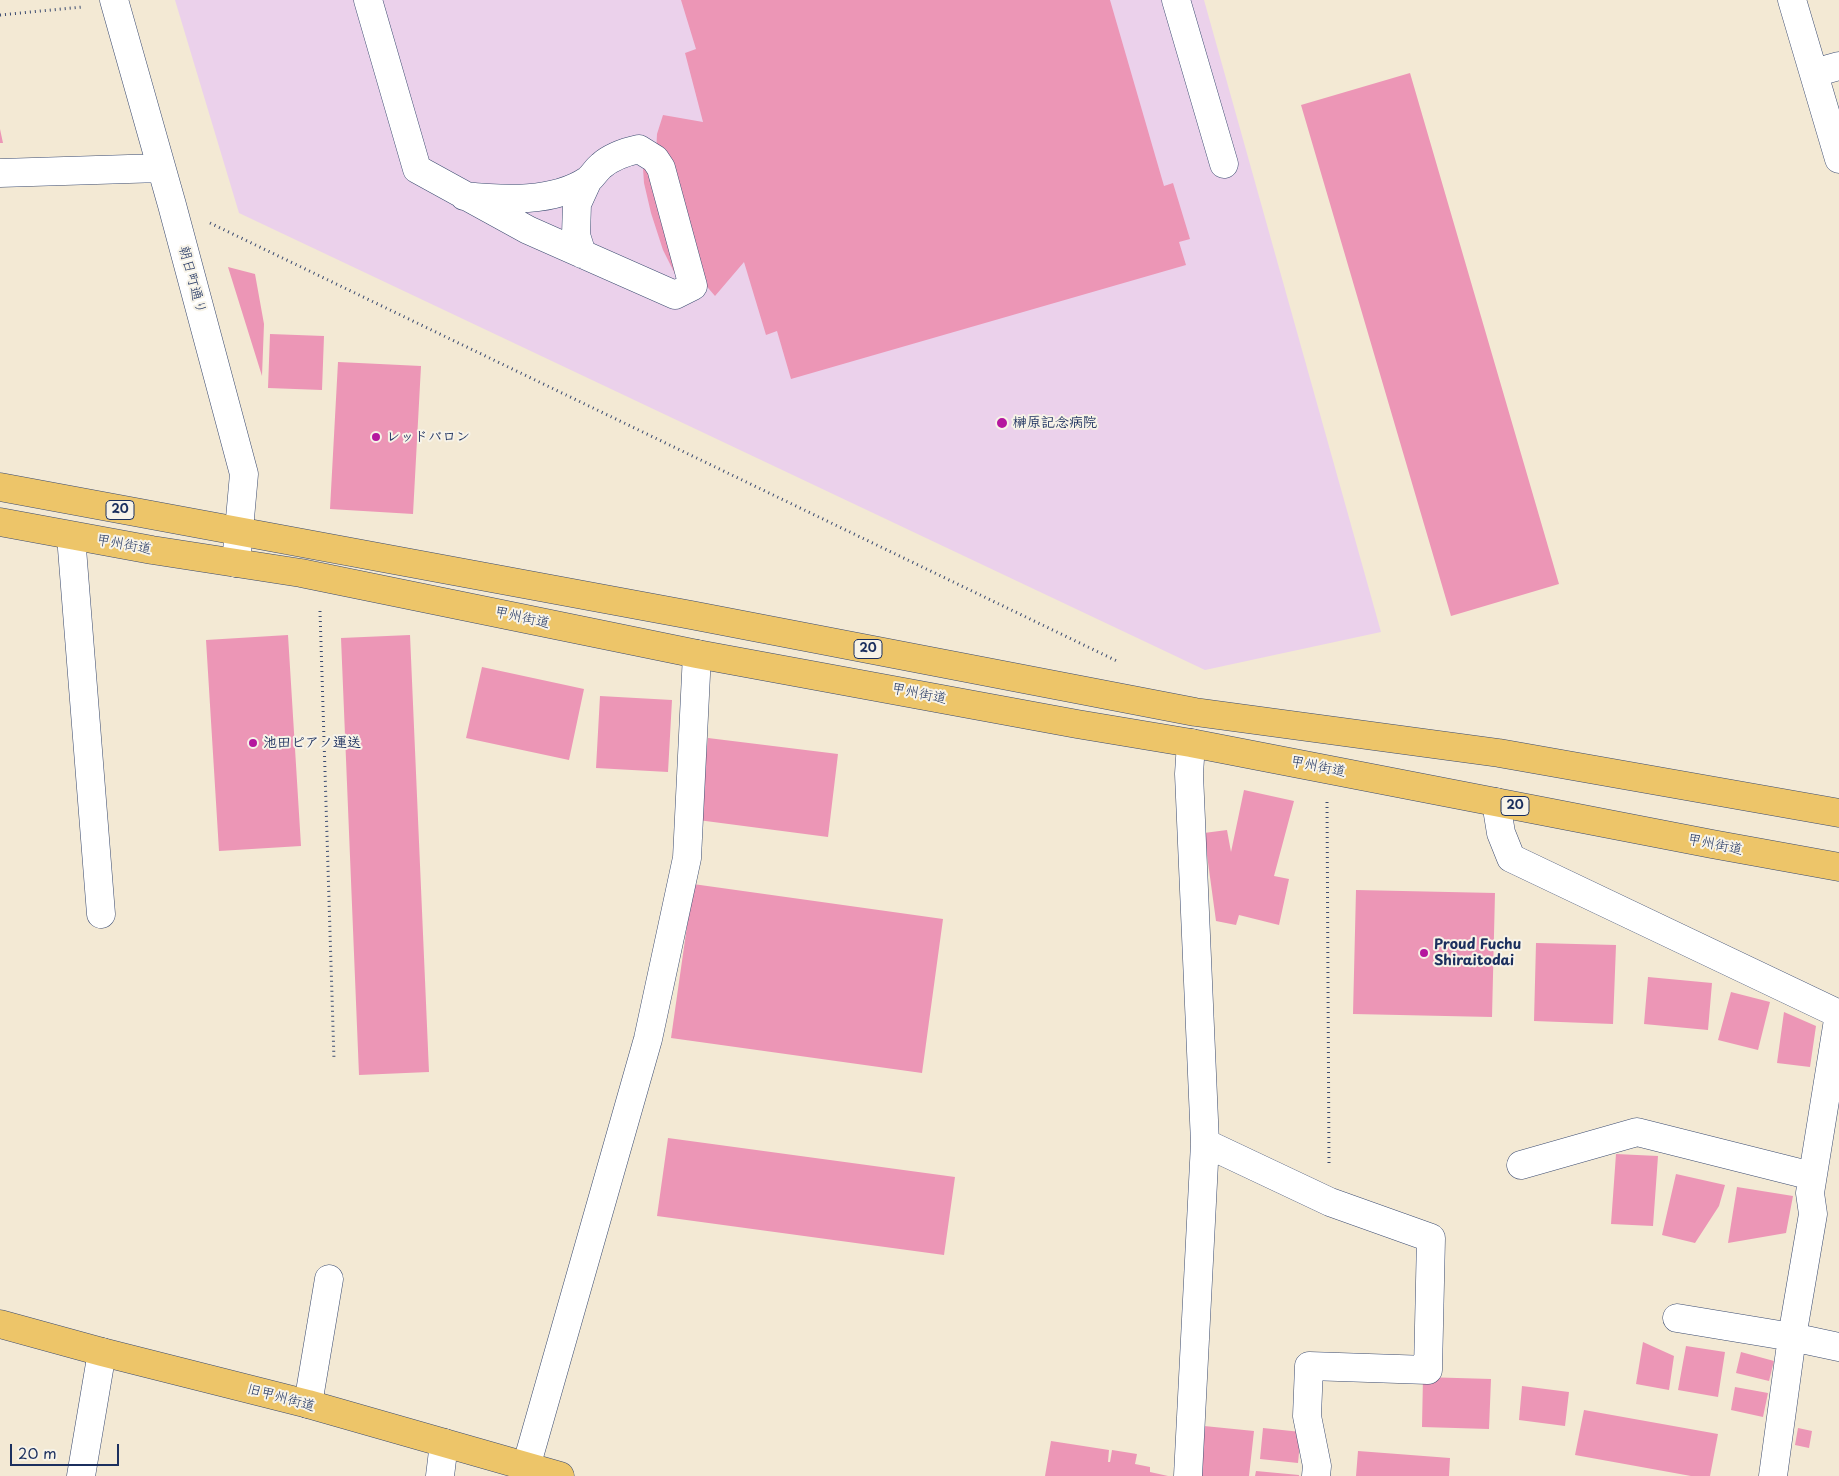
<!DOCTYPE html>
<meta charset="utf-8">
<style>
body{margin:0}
#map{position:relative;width:1839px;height:1476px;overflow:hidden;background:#f3e9d4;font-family:"Playpen Sans",sans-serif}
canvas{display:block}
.scale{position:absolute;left:10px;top:1444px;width:109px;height:22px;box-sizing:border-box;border:2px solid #1b2f5e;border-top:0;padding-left:6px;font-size:15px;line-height:18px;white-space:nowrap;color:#1b2f5e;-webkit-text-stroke:4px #f7f3e8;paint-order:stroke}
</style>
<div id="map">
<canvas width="1839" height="1476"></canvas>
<div class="scale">20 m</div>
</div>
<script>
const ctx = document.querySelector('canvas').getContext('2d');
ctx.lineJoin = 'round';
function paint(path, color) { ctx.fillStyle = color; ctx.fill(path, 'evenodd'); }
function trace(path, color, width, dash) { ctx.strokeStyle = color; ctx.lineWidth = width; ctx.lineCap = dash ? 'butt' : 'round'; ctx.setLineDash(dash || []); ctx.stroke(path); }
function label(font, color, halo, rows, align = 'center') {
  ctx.font = font + ' "Playpen Sans","Klee One",sans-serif'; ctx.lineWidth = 4; ctx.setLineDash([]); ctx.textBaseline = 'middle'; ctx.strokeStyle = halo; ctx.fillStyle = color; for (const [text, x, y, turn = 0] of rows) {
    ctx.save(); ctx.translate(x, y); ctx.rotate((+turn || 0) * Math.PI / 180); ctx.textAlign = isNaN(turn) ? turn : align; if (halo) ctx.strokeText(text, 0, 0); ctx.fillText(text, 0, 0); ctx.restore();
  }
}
paint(new Path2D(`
 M175,0h1029l177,632 -176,38 -966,-457z`), '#ebd1eb');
paint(new Path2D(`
 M681,0h429l54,186 9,-3 17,56 -11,3 7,23 -395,114 -14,-48 -11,4 -22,-73 -29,34 -12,-14 -10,-18 -18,10 -12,-24 -12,-37 -7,-30 -2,-29h14l1,-20 6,-19 40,7 -18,-69 11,-4z
 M1410,73l149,511 -108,32 -150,-511z
 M0,129l3,14h-3z
 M228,267l27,7 9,50 -2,52z
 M270,334l54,2 -2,54 -54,-2z
 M338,362l83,4 -8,148 -83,-5z
 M288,635l13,211 -82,5 -13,-211z
 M410,635l19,437 -70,3 -18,-437z
 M482,667l102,22 -15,71 -103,-22z
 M600,696l72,4 -4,72 -72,-4z
 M708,738l130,16 -10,83 -130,-17z
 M1244,790l50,11 -20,75 15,3 -10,46 -40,-10 -3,10 -20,-4 -12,-88 23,-3 4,22z
 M693,884l250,35 -21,154 -251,-35z
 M1356,890l139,3 -3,124 -139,-3z
 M1536,943l80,2 -3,79 -79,-3z
 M1648,977l64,6 -4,47 -64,-6z
 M1731,992l39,10 -12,48 -40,-10z
 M1784,1012l32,14 -6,41 -33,-4z
 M668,1138l287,39 -11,78 -287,-39z
 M1616,1154l42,2 -5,70 -42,-2z
 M1676,1174l49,11 -6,21 -24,37 -33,-8z
 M1737,1187l56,9 -7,37 -58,10z
 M1643,1342l31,14 -5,34 -33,-6z
 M1686,1346l39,6 -7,45 -40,-7z
 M1741,1352l33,9 -5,20 -33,-8z
 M1423,1377l68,2 -2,50 -67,-2z
 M1522,1386l47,6 -4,34 -46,-6z
 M1735,1387l33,6 -5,24 -32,-7z
 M1584,1410l134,24 -8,42h-19l-116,-21z
 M1204,1426l50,5 -5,45h-50z
 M1263,1428l38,4 -3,31 -38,-4z
 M1798,1428l14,3 -3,17 -14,-3z
 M1051,1441l58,9 -1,12h2l2,-12 25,4 -2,10 15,3v5l18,4h-123z
 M1358,1451l92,7 -1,18h-93z
 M1256,1471l43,4v1h-44z`), '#ec96b6');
const minor = new Path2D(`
 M114,0l58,205 72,269 -8,89
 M368,0l49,169 111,61 147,65 18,-9 -32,-118 -6,-9 -16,-10c-14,3 -27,7 -38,17 -5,4 -8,10 -13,14 -34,23 -85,20 -124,16
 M1176,0l48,164
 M1792,0l47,159
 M1814,73l25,-7
 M0,173l161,-5
 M582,254l-6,-19 1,-31 11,-24
 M71,536l30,378
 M1496,802l5,31 10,25 328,156
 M1205,1143l125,59 101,36 -3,132 -119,-4 -2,50 10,50 -1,10
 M1521,1165l116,-33 175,44
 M1677,1318l115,19 47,10
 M308,1404l21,-125
 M526,1467l122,-428 39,-181 10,-204
 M81,1476l21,-124
 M440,1476l4,-33
 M1188,1476l17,-333 -16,-369 2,-31
 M1773,1476l19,-139 21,-123 -3,-21 29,-179`);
const major = new Path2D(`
 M0,1324l102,28 206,52 252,72`);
const highway = new Path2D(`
 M0,487l691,128 504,97 304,41 340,60
 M0,522l152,28 149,23 396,81 380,70 114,19 521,101 127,23`);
trace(minor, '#3b4b70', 29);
trace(major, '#3b4b70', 29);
trace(highway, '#3b4b70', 29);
trace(new Path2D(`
 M0,15l82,-8
 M210,223l909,439
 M320,611l14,449
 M1327,802l2,364`), '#3b4b70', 3, [1, 4]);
trace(minor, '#fff', 28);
trace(major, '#edc569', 28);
trace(highway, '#edc569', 28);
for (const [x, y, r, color] of [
 [1002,423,6,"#b5179e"],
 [376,437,5,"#b5179e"],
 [253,743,5,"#b5179e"],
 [1424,953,5,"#b5179e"]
]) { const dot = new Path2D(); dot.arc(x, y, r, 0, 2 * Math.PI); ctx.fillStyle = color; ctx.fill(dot); trace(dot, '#f7f3e8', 2); }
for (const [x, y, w] of [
 [120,510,28],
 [868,649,28],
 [1515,806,28]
]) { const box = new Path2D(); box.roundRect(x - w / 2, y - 9.5, w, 19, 4); ctx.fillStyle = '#f7f3e8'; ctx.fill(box); trace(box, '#1b2f5e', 1); }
label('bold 12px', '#1b2f5e', null, [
 ["20",120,510],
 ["20",868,649],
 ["20",1515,806]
]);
label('14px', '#1b2f5e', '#f7f3e8', [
 ["朝日町通り",192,280,75],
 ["甲州街道",124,545,10],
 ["甲州街道",522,618,12],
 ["甲州街道",919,694,11],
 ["甲州街道",1318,767,11],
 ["甲州街道",1715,845,11],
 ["旧甲州街道",281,1398,15]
]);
label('bold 14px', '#1b2f5e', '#f7f3e8', [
 ["榊原記念病院",1013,423],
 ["レッドバロン",386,437],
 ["池田ピアノ運送",263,743],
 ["Proud Fuchu",1434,945],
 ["Shiraitodai",1434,961]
], 'left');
</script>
